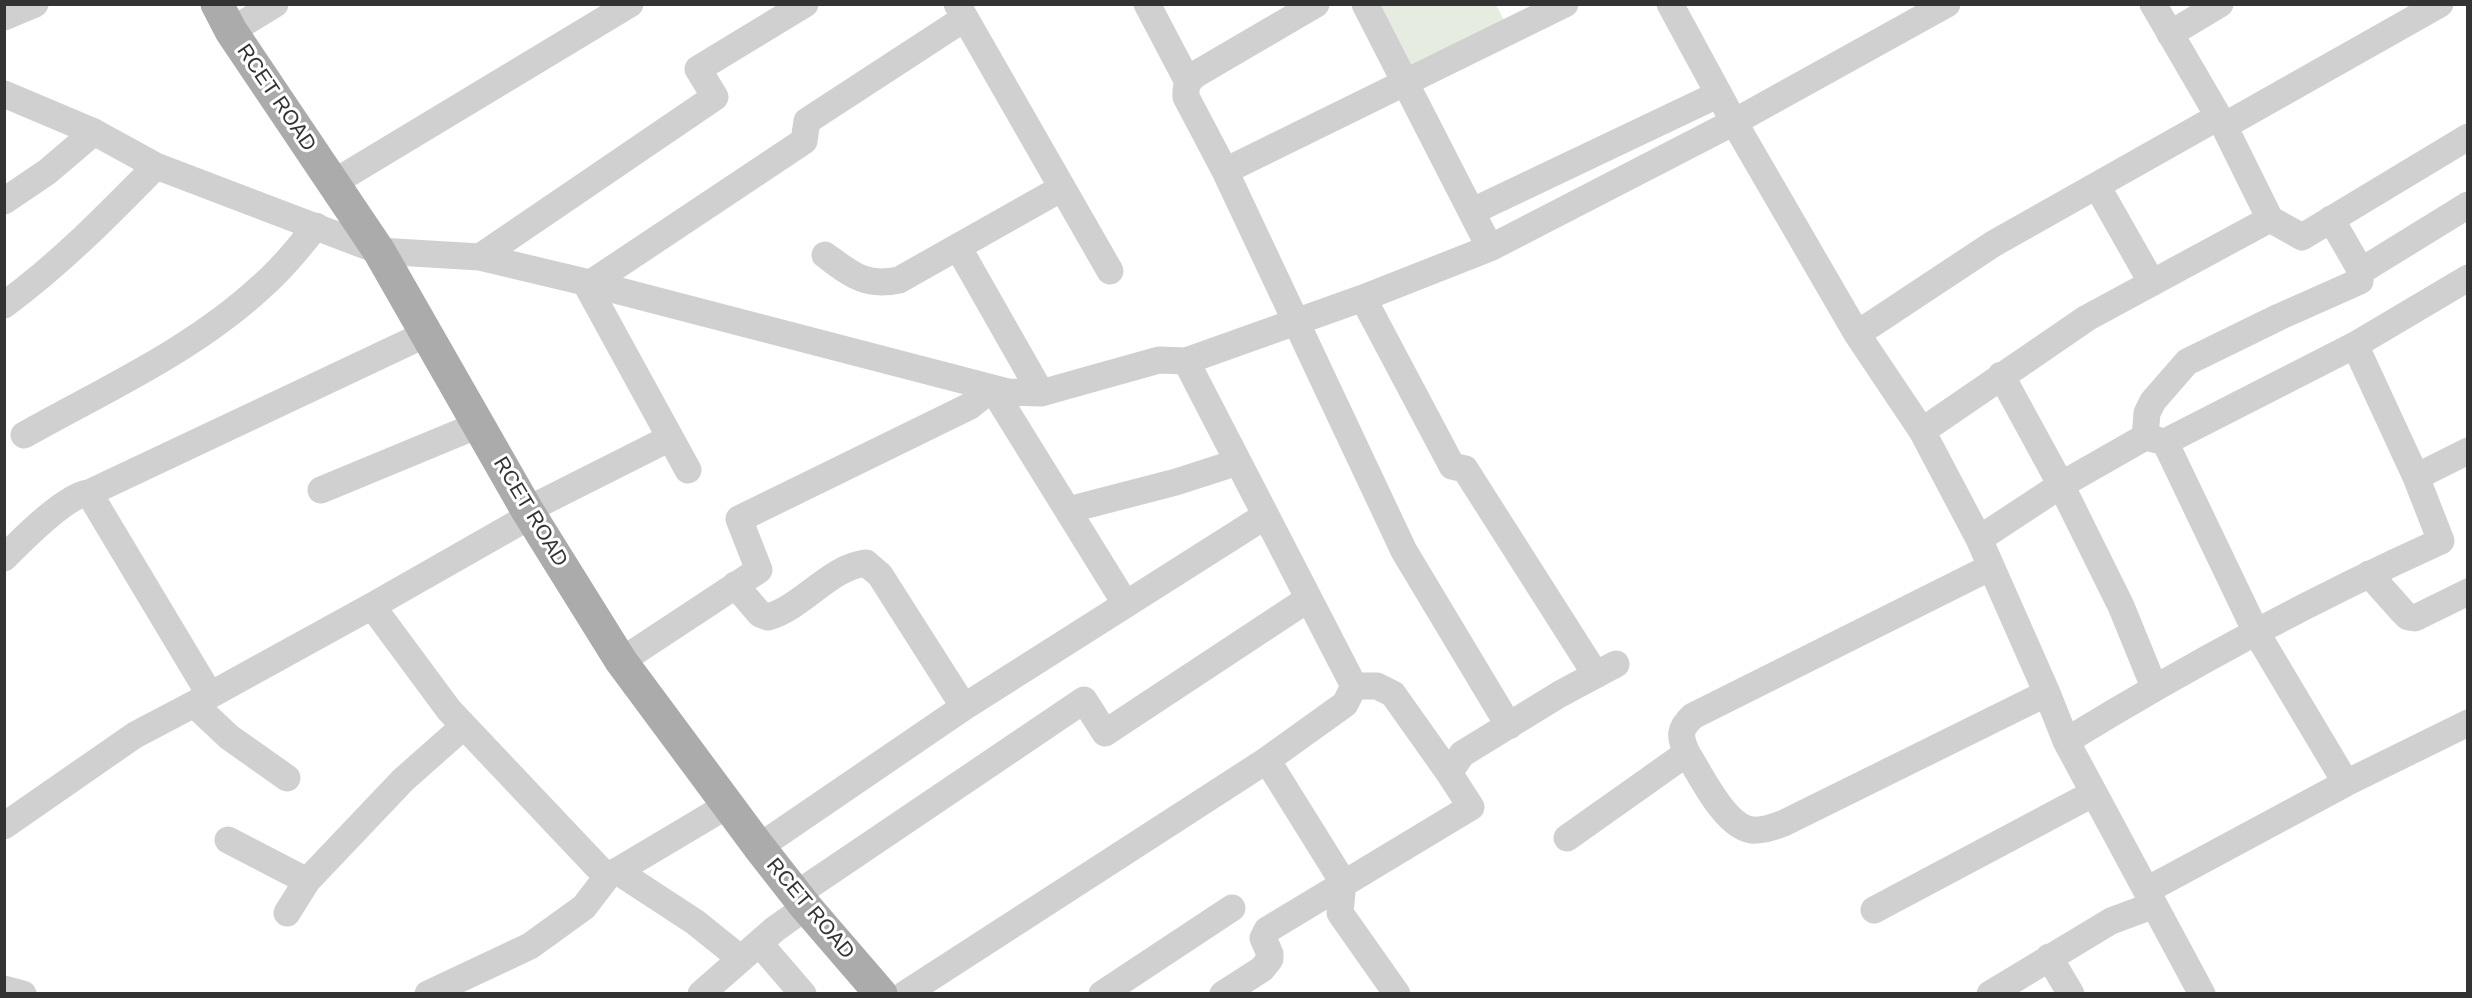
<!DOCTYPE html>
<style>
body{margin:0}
#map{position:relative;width:2472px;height:998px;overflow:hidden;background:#fff;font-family:Helvetica,sans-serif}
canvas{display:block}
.frame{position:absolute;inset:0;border:6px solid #333;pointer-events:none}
</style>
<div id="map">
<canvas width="2472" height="998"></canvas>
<div class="frame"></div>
</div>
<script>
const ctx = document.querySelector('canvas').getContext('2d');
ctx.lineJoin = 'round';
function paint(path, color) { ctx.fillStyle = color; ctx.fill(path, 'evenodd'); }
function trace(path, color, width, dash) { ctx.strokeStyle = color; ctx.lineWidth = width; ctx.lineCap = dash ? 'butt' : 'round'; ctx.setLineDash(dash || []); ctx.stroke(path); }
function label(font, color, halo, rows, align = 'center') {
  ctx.font = font + ' Helvetica,sans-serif'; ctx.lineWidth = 6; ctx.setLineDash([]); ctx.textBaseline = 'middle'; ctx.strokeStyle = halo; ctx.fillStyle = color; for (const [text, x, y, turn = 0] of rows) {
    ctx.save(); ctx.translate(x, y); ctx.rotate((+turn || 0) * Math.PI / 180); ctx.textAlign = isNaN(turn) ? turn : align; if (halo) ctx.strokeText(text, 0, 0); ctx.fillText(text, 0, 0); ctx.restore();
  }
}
paint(new Path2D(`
 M1375,5h121l9,17 -96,44z`), '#e6ecdf');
trace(new Path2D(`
 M957,4l153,267
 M1147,4l41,78
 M1365,4l125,244
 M1670,4l64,118 123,212 65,97 57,108 68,154 19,48 136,253
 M2153,4l71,122 46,93
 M4,17l31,-13
 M231,31l44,-27
 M2170,34l50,-30
 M4,94l90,38 62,34 223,85 101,6 105,25 423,110 33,1 118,-33 27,1 177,-63 127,-50 244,-126 213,-118
 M2224,126l216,-122
 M1225,171l-39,-74c-1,-12 3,-18 12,-24l118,-69
 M333,183l297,-179
 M2097,186l55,97
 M4,201l43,-29 47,-40
 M1473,211l246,-117
 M958,247l83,146
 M825,255c27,20 40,32 74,25l163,-92
 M480,257l235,-160 -17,-28 107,-65
 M2361,271l107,-66
 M585,282l103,188
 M591,283l213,-142 3,-20 158,-103
 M1363,298l89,168 13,3 131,206
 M4,305c56,-41 104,-90 152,-139
 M1857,334l136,-90 225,-127
 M2355,345l61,132
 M1186,361l168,325h23l16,8 56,79
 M2001,375l60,110 60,121 33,81
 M1922,431l165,-113 183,-99 32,18 166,-100
 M24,435c80,-45 169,-85 237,-148 21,-18 38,-39 55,-61
 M2145,437l2,-24 6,-12 34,-39 92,-45 81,-36 1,-10 -30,-52
 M2165,442l91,190 90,151
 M321,490l157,-65
 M89,493l121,202
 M527,510l143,-72
 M1068,510l108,-28 62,-20
 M1979,539l82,-54 84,-48 20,5 190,-97 113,-67
 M4,558c16,-16 63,-64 85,-65l337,-159
 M2369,574l33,37 6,6 7,1 53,-26
 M735,585l25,29 8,3c35,-10 62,-50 98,-54l14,12 84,132
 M372,606l77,104 158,167
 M621,661l138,-91 -20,-51 231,-113 22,-18 133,215
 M194,704l35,33 58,41
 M1509,726l-105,-175 -179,-380 340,-167
 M2066,741c121,-74 246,-142 375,-200l-25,-64 52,-26
 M1687,753c-8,-17 -8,-24 6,-37l298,-149
 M1267,760l78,-56 9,-18
 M4,826l131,-91 59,-31 178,-98 158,-90
 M1567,838l120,-85c13,21 38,74 65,77 10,1 22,-3 32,-7l263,-130
 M228,840l79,41
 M759,847l205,-140 301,-191
 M617,871l78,51 46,37
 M2147,890l199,-107 122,-60
 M797,894l287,-194 21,33 203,-134
 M1874,910l220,-117
 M287,913l20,-32 96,-101 61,-54
 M759,943l44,51
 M2049,957l22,37
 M4,989l19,5
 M428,994l102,-48 54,-39 23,-30 121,-72
 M701,994l74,-65 31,-22
 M905,994l362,-234 76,122 -3,31 57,81
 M1102,994l130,-86
 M1223,994l39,-25 8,-10v-5l-7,-16 4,-8 204,-123 -22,-34 13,-19 98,-60 56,-30
 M1990,994l121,-73 43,-16`), '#d0d0d0', 27);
trace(new Path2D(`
 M217,4l14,27 148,220 148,259 94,151 138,186 47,60 75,87`), '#ababab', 33);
label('21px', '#333', '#fff', [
 ["RCET ROAD",276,98,56],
 ["RCET ROAD",530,512,59],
 ["RCET ROAD",810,909,50]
]);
</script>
